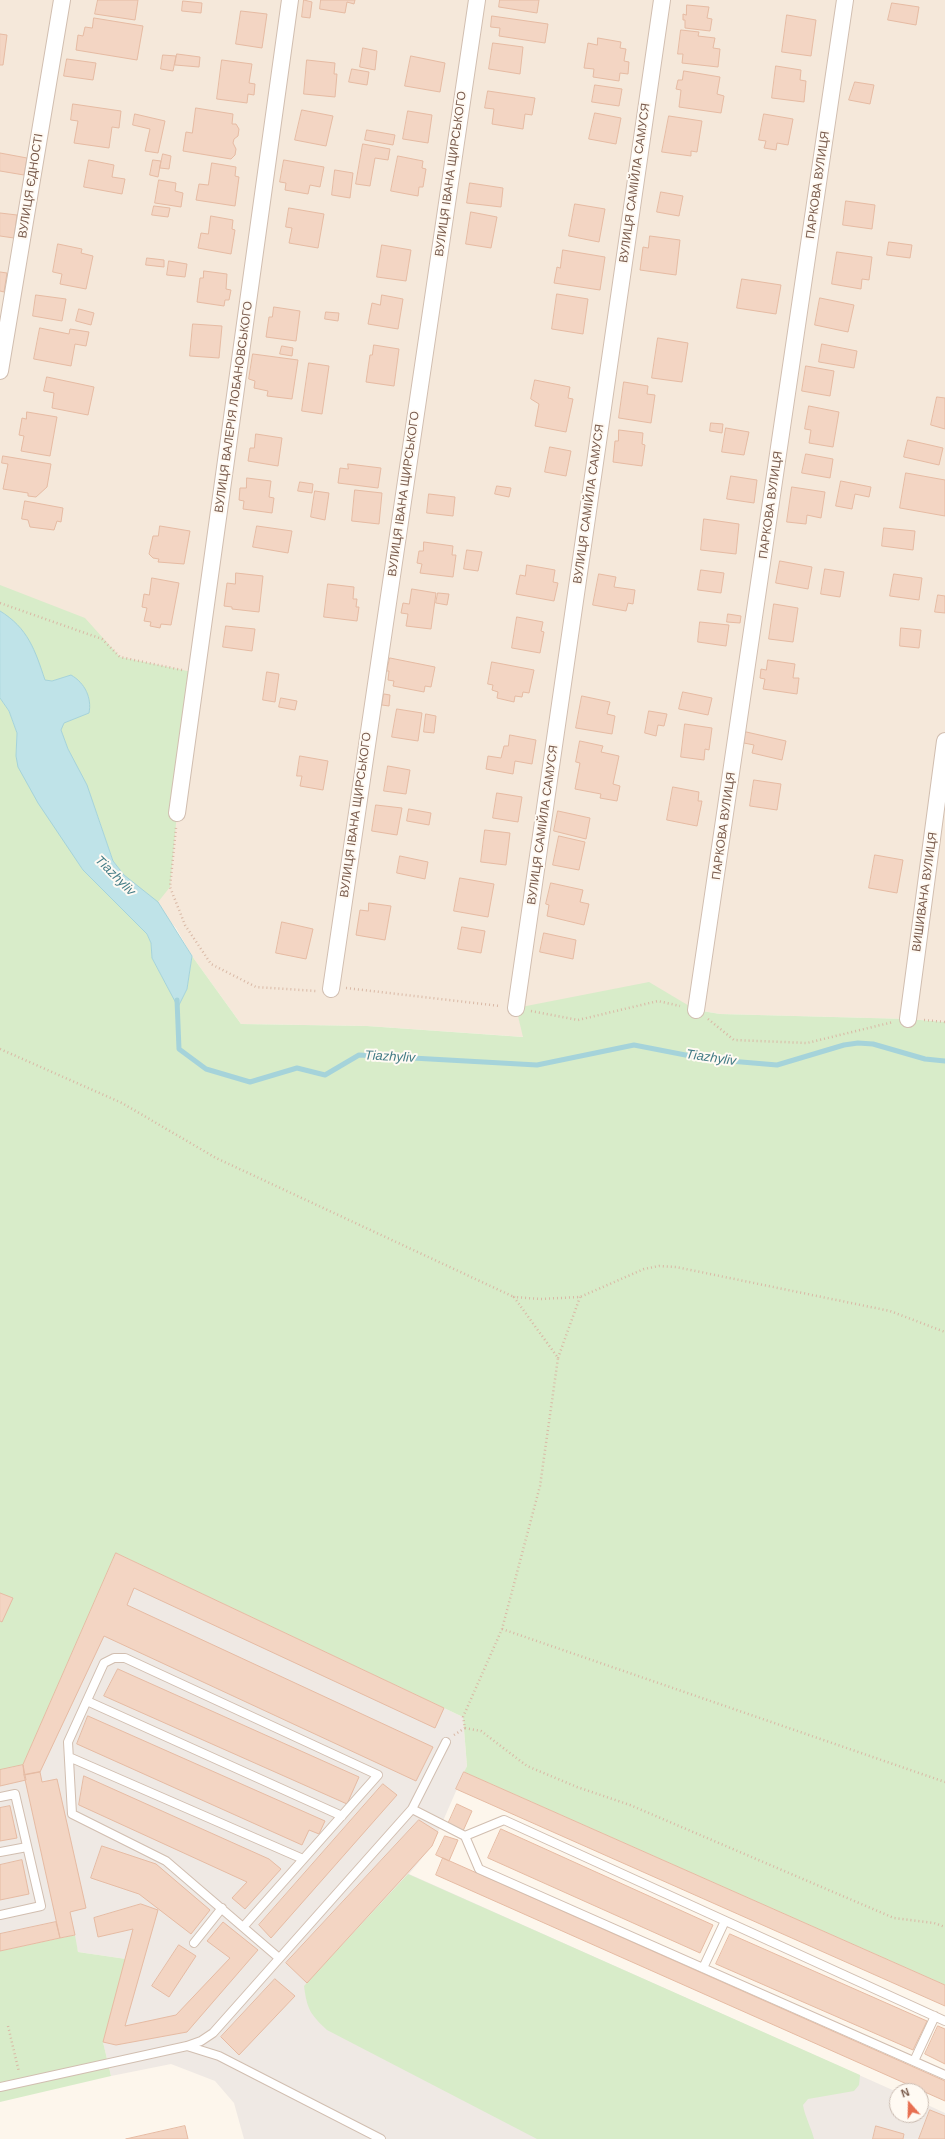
<!DOCTYPE html>
<meta charset="utf-8">
<style>
body{margin:0}
#map{position:relative;width:945px;height:2139px;overflow:hidden;background:#fdf6ec;font-family:Arial,sans-serif}
canvas{display:block}
.north{position:absolute;left:889px;top:2083px;width:40px;height:40px;box-sizing:border-box;background:#fffaf3;border:1px solid #cabbb1;border-radius:50%;rotate:340deg;font-size:11px;font-weight:700;line-height:16px;text-align:center;color:#7a5c4d}
.north::after{content:'';display:block;margin:auto;width:14px;height:18px;background:#e76f51;clip-path:polygon(50% 0,100% 100%,50% 72%,0 100%)}
</style>
<div id="map">
<canvas width="945" height="2139"></canvas>
<div class="north">N</div>
</div>
<script>
const ctx = document.querySelector('canvas').getContext('2d');
ctx.lineJoin = 'round';
function paint(path, color) { ctx.fillStyle = color; ctx.fill(path, 'evenodd'); }
function trace(path, color, width, dash) { ctx.strokeStyle = color; ctx.lineWidth = width; ctx.lineCap = dash ? 'butt' : 'round'; ctx.setLineDash(dash || []); ctx.stroke(path); }
function label(font, color, halo, rows, align = 'center') {
  ctx.font = font + ' Arial,sans-serif'; ctx.lineWidth = 4; ctx.setLineDash([]); ctx.textBaseline = 'middle'; ctx.strokeStyle = halo; ctx.fillStyle = color; for (const [text, x, y, turn = 0] of rows) {
    ctx.save(); ctx.translate(x, y); ctx.rotate((+turn || 0) * Math.PI / 180); ctx.textAlign = isNaN(turn) ? turn : align; if (halo) ctx.strokeText(text, 0, 0); ctx.fillText(text, 0, 0); ctx.restore();
  }
}
paint(new Path2D(`
 M0,0h945v1022l-37,-3 -188,-5 -24,-4 -180,-2 8,29 -157,-11 -126,-2 -49,-68 -16,-28 -52,-53 -114,-258 -10,-6z`), '#f5e8da');
paint(new Path2D(`
 M116,1553l347,164 4,49 -35,80 -23,28 488,218v23h24v-13l24,11v26h-701l-10,-36 -19,-22 -44,-17 -60,12 -8,-34 23,-83 -48,-7 -4,-17 -74,16v-181l23,-5z`), '#efe9e4');
paint(new Path2D(`
 M0,585l85,33 35,39 77,16 -20,140 -7,74 -12,15 -34,-27 -11,-14 -26,-76 -19,-36 -7,-19 3,-7 25,-10c3,-15 -4,-30 -18,-38l-19,6 -7,-1c-9,-26 -21,-54 -45,-69z
 M0,698l9,13 8,22 -1,23 67,114 64,64 4,9 1,15 26,48 9,-17 5,-33 49,68 126,2 156,11 -7,-29 133,-26 47,28 24,4 188,5 37,3v963l-481,-213 3,-6 -4,-49 -347,-164 -93,212 -23,5z
 M408,1874l452,201 -1,10 -5,6 -46,8 -5,6c2,12 8,22 11,34h-277l-210,-109c-17,-16 -20,-21 -23,-44z
 M75,1935l3,17 48,7 -23,83 8,34 -111,26v-151z`), '#d8ecc9');
const water = new Path2D(`
 M0,611c28,17 35,39 45,69l7,1 19,-6c14,8 21,23 18,38l-25,10 -3,7 7,19 19,36 26,76 11,14 34,27 34,54 -5,33 -9,18 -26,-49 -1,-15 -4,-9 -64,-64 -45,-67 -20,-36 -2,-11 1,-23 -8,-22 -9,-13z`);
paint(water, '#bfe3e8');
trace(water, '#a5d3da', 1);
trace(new Path2D(`
 M177,1000l2,49 27,20 44,13 47,-14 28,7 34,-20 178,10 97,-20 72,14 71,6 67,-20 14,-2 15,1 52,15 20,2`), '#a5d3da', 5);
const building = new Path2D(`
 M98,0h40l-3,20 -40,-6z
 M304,0l8,2 -2,16 -8,-1z
 M321,0h34l-1,4 -7,-2 -2,11 -25,-4z
 M500,0h39l-2,13 -38,-6z
 M183,1l19,2 -1,10 -19,-2z
 M892,3l27,4 -3,18 -28,-5z
 M687,5l22,2 -2,11 5,1 -2,12 -25,-3v-8h-2v-6l3,1z
 M241,11l26,3 -5,34 -26,-4z
 M787,15l29,5 -5,36 -29,-4z
 M492,16l56,8 -3,19 -46,-7 1,-8 -9,-1z
 M94,18l49,8 -6,34 -61,-10 2,-15 5,1 2,-9 7,1z
 M681,30l18,2 -1,4 17,2 -2,10 7,1 -2,18 -36,-4 1,-9h-5z
 M0,34l7,1 -4,30h-3z
 M598,38l23,4 -1,6 6,1 -2,12 5,1 -1,12 -8,-1 -1,8 -26,-4 1,-8 -10,-1 4,-25 9,2z
 M493,43l30,4 -3,27 -31,-5z
 M363,48l14,3 -2,19 -15,-3z
 M177,54l23,3 -1,10 -24,-2z
 M163,55l13,1 -3,15 -12,-2z
 M411,56l34,7 -5,29 -35,-6z
 M67,59l29,4 -3,17 -29,-4z
 M222,60l30,4 -3,19 6,1 -1,11 -6,-1 -1,9 -30,-4z
 M307,60l28,3 -1,11h3l-2,23 -31,-3z
 M776,66l25,4 -1,10 6,1 -2,21 -32,-4z
 M352,69l17,3 -2,13 -18,-3z
 M684,71l36,6 -3,17 7,2 -3,17 -42,-6 2,-17 -5,-1 2,-9h4z
 M855,82l19,3 -4,19 -21,-4z
 M595,85l27,4 -3,17 -27,-4z
 M488,91l47,7 -3,17 -7,-1 -2,15 -31,-5 2,-15 -9,-1z
 M73,104l48,7 -2,17 -7,-1 -3,21 -35,-5 4,-22 -7,-1z
 M196,108l37,6 -1,10h4l3,5 -1,7 -4,3 -1,4 3,6 -1,6 -4,4 -48,-8 3,-19 6,1z
 M302,110l31,6 -7,30 -31,-6z
 M408,111l24,4 -4,28 -25,-4z
 M595,113l26,5 -5,26 -27,-5z
 M135,114l30,7 -7,32 -13,-2 5,-22 -17,-4z
 M764,114l29,5 -5,26 -11,-2 -1,7 -12,-2 2,-7 -7,-1z
 M669,116l33,5 -5,31 -6,-1v5l-29,-4z
 M367,130l28,5 -2,10 -28,-5z
 M363,144l27,5 -2,11 -13,-2 -5,28 -14,-2z
 M0,153l27,5 -3,17 -24,-4z
 M163,154l8,2 -2,13 -9,-1z
 M398,156l25,5 -1,7 4,1 -3,18h-4l-1,9 -27,-5z
 M89,160l25,5 -2,12 13,2 -3,15 -38,-7z
 M153,160l8,1 -3,16 -8,-2z
 M284,160l40,7 -4,20 -10,-2 -2,9 -23,-4 1,-7 -6,-1z
 M212,163l24,4 -1,9 4,1 -4,29 -39,-6 3,-16 9,1z
 M335,170l18,3 -3,25 -18,-3z
 M159,180l17,3 -1,8 8,2 -2,14 -26,-4z
 M470,183l33,5 -2,19 -34,-4z
 M661,192l22,4 -4,20 -22,-4z
 M846,201l29,4 -3,24 -29,-4z
 M575,204l30,5 -6,33 -30,-6z
 M154,206l16,2 -2,9 -16,-2z
 M289,208l35,6 -6,34 -29,-5 3,-15 -6,-1z
 M471,212l26,5 -6,31 -25,-4z
 M0,213l17,2 -3,23 -14,-2z
 M211,216l22,4 -1,9 3,1 -4,24 -33,-6 3,-15 7,1z
 M650,236l30,4 -4,35 -36,-5 3,-23 5,1z
 M889,242l23,3 -2,13 -23,-3z
 M58,244l24,5 -1,4 12,3 -7,33 -26,-5 2,-10 -9,-2z
 M382,245l29,5 -5,31 -29,-4z
 M563,250l42,7 -5,33 -46,-7 3,-16 3,1z
 M837,252l35,5 -3,23 -7,-1 -1,10 -29,-5z
 M147,258l17,2v7l-18,-2z
 M169,261l18,3 -2,13 -18,-2z
 M204,271l23,3 -1,15 5,1 -2,10h-4l-1,6 -27,-4 3,-24h3z
 M0,272l7,1 -3,19 -4,-1z
 M742,279l39,6 -5,29 -39,-6z
 M557,294l31,5 -5,35 -31,-5z
 M36,295l30,4 -4,22 -29,-5z
 M382,295l21,4 -5,30 -30,-5 4,-21 8,2z
 M820,298l34,7 -6,27 -33,-7z
 M274,307l26,4 -4,30 -30,-4 3,-20h3z
 M79,309l15,4 -3,12 -15,-4z
 M326,312l13,1 -1,8 -13,-2z
 M193,324l29,2 -3,32 -29,-2z
 M40,328l29,6 1,-5 19,3 -3,14 -11,-2 -4,22 -37,-7z
 M658,338l30,5 -6,39 -30,-4z
 M822,344l35,7 -3,17 -35,-6z
 M374,345l25,4 -5,37 -28,-4 4,-27h2z
 M282,346l11,2 -1,8 -12,-2z
 M253,354l45,6 -6,39 -25,-3 1,-5 -14,-3 1,-7 -6,-2z
 M309,363l20,3 -7,48 -20,-3z
 M806,366l28,5 -4,25 -28,-5z
 M47,377l47,10 -6,28 -36,-7 2,-15 -10,-2z
 M535,380l35,7 -2,11 5,1 -7,33 -31,-6 4,-22 -8,-5z
 M624,382l24,4 -1,8 8,1 -4,28 -32,-5z
 M937,397l8,1v31l-14,-4z
 M809,406l30,6 -6,35 -24,-4 2,-13 -6,-1z
 M27,412l30,5 -7,39 -29,-5 3,-15 -5,-1 3,-17 4,1z
 M711,423l12,1 -1,9 -12,-2z
 M726,428l23,4 -5,23 -22,-3z
 M619,430l24,3 -1,11 3,1 -3,21 -29,-4 2,-21h3z
 M256,434l26,4 -4,28 -30,-5 2,-13h4z
 M908,440l35,8 -4,17 -35,-8z
 M550,447l21,4 -5,25 -21,-4z
 M806,454l27,5 -3,19 -28,-5z
 M3,456l48,8 -4,23 -11,10 -8,-1v-3l-25,-4 5,-25 -6,-1z
 M348,464l33,4 -3,20 -40,-5 2,-15 8,1z
 M906,473l39,7v36l-45,-8z
 M731,476l26,4 -3,23 -27,-4z
 M247,478l24,3 -2,16 5,1 -2,15 -29,-4 1,-8 -5,-1 1,-12h6z
 M841,481l30,6 -2,10 -14,-3 -3,15 -16,-3z
 M300,482l13,2 -1,9 -14,-2z
 M497,486l14,2 -2,9 -14,-3z
 M792,487l33,5 -4,26 -14,-3 -1,9 -19,-2z
 M355,490l27,3 -3,31 -27,-3z
 M315,491l14,2 -4,27 -14,-3z
 M429,494l26,3 -2,19 -26,-3z
 M25,501l38,7 -2,14 -4,-1 -3,9 -24,-3 -2,-7 -6,-1z
 M704,519l35,5 -3,30 -35,-4z
 M160,526l30,5 -6,33 -26,-2 1,-3 -6,-1 -4,-4 4,-18h5z
 M257,526l35,5 -4,22 -35,-6z
 M884,528l31,3 -2,19 -31,-4z
 M424,542l29,4 -1,9h4l-3,22 -33,-4 2,-9 -5,-1 2,-12h4z
 M467,550l15,2 -4,19 -14,-2z
 M780,561l32,6 -4,22 -32,-6z
 M527,565l28,5 -2,12 5,1 -4,18 -38,-7 4,-19 5,1z
 M825,569l19,3 -4,25 -19,-3z
 M701,570l23,3 -3,20 -23,-3z
 M236,573l27,3 -4,36 -27,-3v-2l-8,-1 3,-23 8,1z
 M599,574l17,3 -2,10 21,3 -2,14 -5,-1 -2,8 -33,-6z
 M894,574l28,4 -3,22 -29,-4z
 M152,578l27,5 -8,42 -10,-1 -1,4 -10,-2 1,-4 -7,-1 3,-13 -5,-1 2,-13 5,1z
 M328,584l26,3 -1,12h4l-1,8h3l-2,14 -33,-4z
 M412,589l24,4 -5,36 -25,-3 2,-12 -7,-1 2,-10 6,1z
 M438,593l11,1 -2,11 -11,-2z
 M938,595l7,1v17l-10,-1z
 M774,604l24,4 -5,34 -24,-3z
 M728,614l13,2 -1,7 -13,-1z
 M517,617l26,5 -2,9 3,1 -4,21 -28,-5z
 M700,622l29,3 -3,21 -28,-4z
 M226,626l29,3 -3,22 -29,-4z
 M901,628l20,2 -2,18 -19,-2z
 M390,658l45,9 -4,20 -6,-1 -1,6 -31,-6 1,-5 -6,-1 1,-9h-2z
 M768,660l27,4 -2,14h6l-2,16 -34,-5 2,-10 -5,-1 1,-9 5,1z
 M492,662l42,8 -5,23 -6,-1 -1,5 -7,-1 -1,6 -17,-4 1,-6 -6,-2 1,-5 -5,-1z
 M267,672l12,2 -4,28 -12,-2z
 M683,692l29,6 -4,17 -29,-6z
 M384,694l6,1 -1,11 -7,-1z
 M582,696l28,6 -3,12 8,2 -3,18 -36,-6z
 M281,698l16,3 -2,9 -16,-3z
 M397,709l25,4 -4,28 -26,-4z
 M649,711l18,3 -3,12 -6,-1 -2,11 -11,-3z
 M426,714l10,2 -2,17 -10,-1z
 M685,724l27,4 -3,22 -4,-1 -1,11 -23,-3z
 M742,731l44,10 -4,19 -30,-7 2,-8 -15,-3z
 M510,735l26,5 -4,24 -17,-3 -2,13 -27,-5 2,-13 13,2 3,-12h4z
 M580,741l23,5 -2,6 18,4 -6,28 7,2 -3,15 -17,-3 1,-4 -26,-5 5,-26 -4,-1z
 M300,756l28,5 -5,29 -23,-4 2,-10h-5z
 M388,766l22,4 -4,24 -22,-3z
 M754,780l27,4 -4,26 -27,-4z
 M673,787l26,5 -1,9h4l-5,25 -30,-6z
 M497,793l25,4 -4,25 -25,-4z
 M376,805l26,3 -5,27 -25,-4z
 M409,809l22,4 -2,12 -22,-4z
 M558,811l32,7 -4,21 -32,-8z
 M485,830l25,3 -4,32 -25,-3z
 M559,836l26,6 -6,28 -26,-5z
 M875,855l28,5 -6,33 -28,-5z
 M400,856l28,6 -3,17 -28,-6z
 M460,878l34,6 -6,33 -34,-6z
 M551,883l32,7 -3,12 9,2 -5,21 -37,-9 2,-11 -3,-1z
 M369,903l22,3 -6,34 -29,-5 4,-25 8,1z
 M282,922l31,7 -7,30 -30,-6z
 M462,927l23,4 -4,22 -23,-4z
 M544,933l32,7 -3,19 -33,-7z
 M116,1553l328,155 -9,20 -301,-140 -7,17 306,142 -17,34 -312,-145 -64,136 -16,3 -1,-10z
 M0,1593l13,5 -11,24 -2,-1z
 M118,1669l241,108 -12,27 -243,-108z
 M88,1716l237,105 -6,13 -10,-4 -7,15 -225,-101z
 M23,1765l3,15 -26,6v-16z
 M40,1772l2,10 15,-3 29,129 -16,4 5,23 -15,3 -36,-163z
 M464,1772l481,213v21l-489,-217z
 M84,1776l185,83 12,10 -36,40 -13,-11 15,-16 -168,-77z
 M383,1784l14,11 -126,143 -12,-13z
 M457,1804l15,7 -9,20 -15,-7z
 M10,1806l7,32 -17,3v-33z
 M419,1820l19,12 -6,14 -125,137 -21,-20z
 M501,1829l212,96 -13,28 -212,-95z
 M445,1836l13,4 -9,21 -13,-6z
 M102,1846l54,18 54,46 -19,24 -52,-40 -48,-16z
 M443,1858l502,223v20l-509,-226z
 M22,1860l7,34 -29,6v-35z
 M141,1904l17,6 -33,116 51,-11 54,-57 -23,-17 16,-19 35,28 -71,82 -71,13 -13,-3 30,-113 -35,8 -4,-19z
 M56,1922l4,16 -60,13v-17z
 M730,1934l197,87 -14,29 -197,-86z
 M179,1945l17,11 -27,41 -17,-11z
 M275,1979l20,17 -56,59 -18,-18z
 M938,2026l7,3v35l-20,-10z
 M930,2110l15,6v23h-26z
 M185,2126l3,13h-62z
 M876,2126l28,8 -1,5h-30z`);
paint(building, '#f3d5c3');
trace(building, '#e6bba3', 1);
const lane = new Path2D(`
 M87,1701l255,115
 M69,1757l234,102
 M0,1797l15,-3 26,112 -41,9
 M412,1809l53,27 14,33 466,206
 M465,1836l39,-16 441,201
 M0,1852l27,-5
 M244,1926l134,-151 -253,-117h-11l-10,5 -36,79 4,72 94,47 113,97
 M194,1943l28,-35
 M703,1968l22,-47
 M187,2046l32,10 162,83
 M914,2061l21,-45
 M0,2087l187,-41 14,-5 12,-8 199,-224 34,-67`);
const street = new Path2D(`
 M0,371l62,-371
 M177,813l113,-813
 M331,989l146,-989
 M516,1008l146,-1008
 M696,1010l149,-1010
 M908,1019l37,-278`);
trace(lane, '#d1beb0', 10);
trace(street, '#d1beb0', 18);
trace(new Path2D(`
 M0,603l102,36 18,18 62,13
 M176,828l-6,59 15,38 26,39 45,23 60,4
 M346,988l154,18
 M531,1011l47,9 80,-19 22,5
 M708,1019l26,21 73,3 86,-21
 M924,1020l21,2
 M0,1049l122,54 94,55 298,139
 M558,1358l22,-61
 M502,1629l443,153
 M465,1728l16,3 46,35 50,21 53,18 264,113 40,5 11,4
 M454,1735l11,-7 -2,-11 39,-88 38,-143 18,-128 -44,-61 26,2 40,-2 64,-28 15,-3 17,1 214,44 55,21
 M8,2026l11,46`), '#d9b8a5', 2.5, [1, 3]);
trace(lane, '#fff', 8);
trace(street, '#fff', 16);
label('12px', '#7a5c4d', '#fffaf3', [
 ["ВУЛИЦЯ ІВАНА ЩИРСЬКОГО",451,174,-82],
 ["ВУЛИЦЯ САМІЙЛА САМУСЯ",635,183,-82],
 ["ПАРКОВА ВУЛИЦЯ",818,185,-82],
 ["ВУЛИЦЯ ЄДНОСТІ",31,186,-81],
 ["ВУЛИЦЯ ВАЛЕРІЯ ЛОБАНОВСЬКОГО",234,407,-82],
 ["ВУЛИЦЯ ІВАНА ЩИРСЬКОГО",404,494,-82],
 ["ВУЛИЦЯ САМІЙЛА САМУСЯ",589,504,-82],
 ["ПАРКОВА ВУЛИЦЯ",771,505,-82],
 ["ВУЛИЦЯ ІВАНА ЩИРСЬКОГО",356,815,-82],
 ["ВУЛИЦЯ САМІЙЛА САМУСЯ",543,825,-82],
 ["ПАРКОВА ВУЛИЦЯ",724,826,-82],
 ["ВИШИВАНА ВУЛИЦЯ",925,892,-82]
]);
label('italic 13px', '#437c86', '#fffaf3', [
 ["Tiazhyliv",115,876,45],
 ["Tiazhyliv",390,1057,3],
 ["Tiazhyliv",711,1058,8]
]);
</script>
